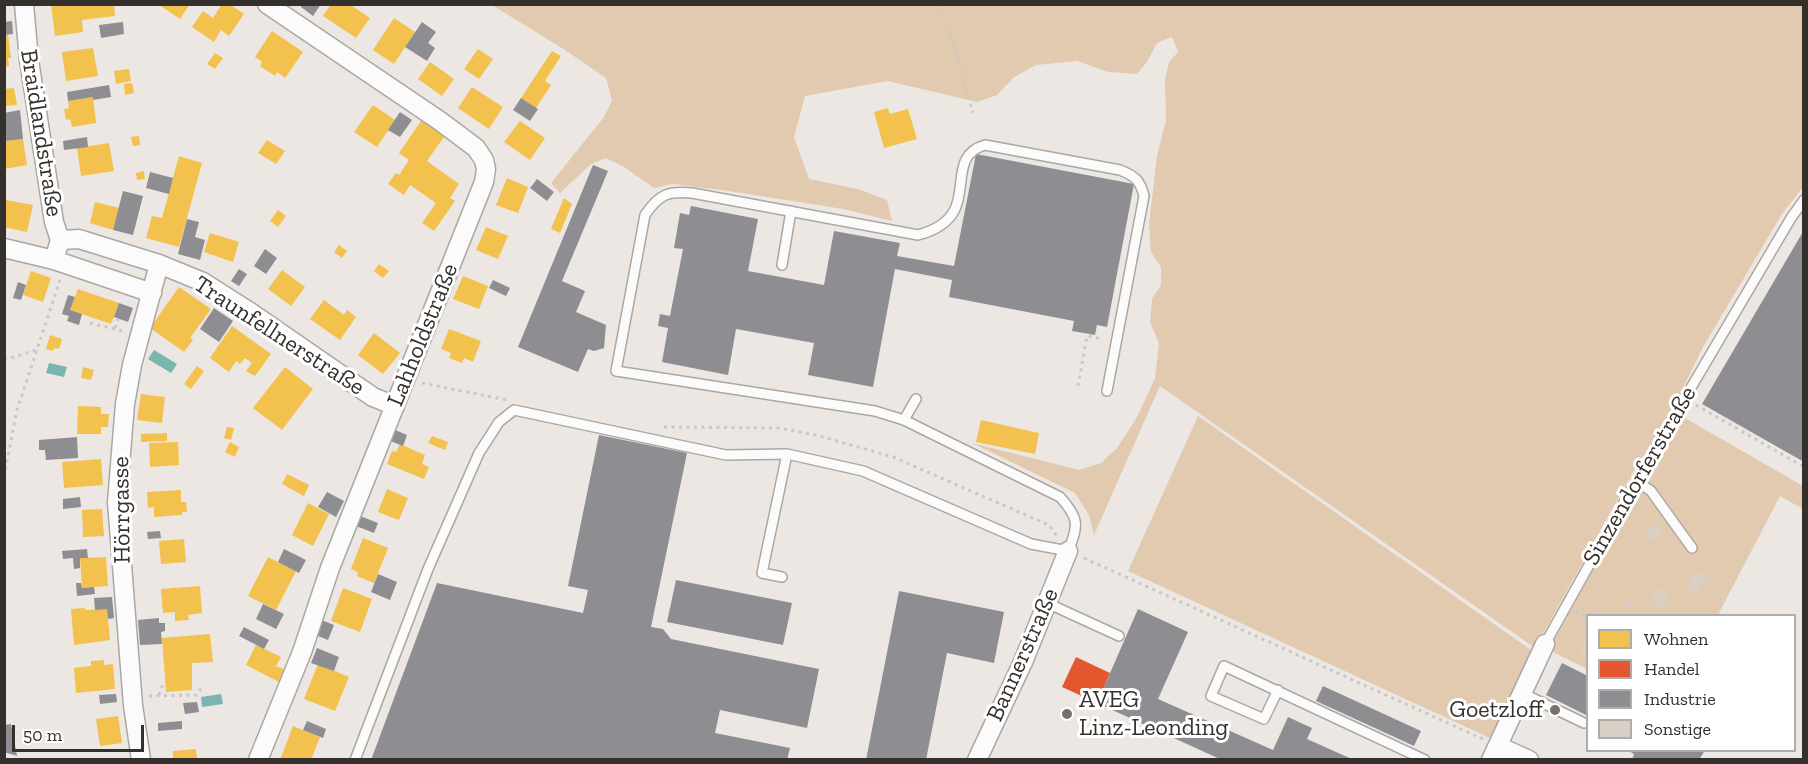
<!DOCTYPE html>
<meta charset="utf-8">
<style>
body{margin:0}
#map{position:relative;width:1808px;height:764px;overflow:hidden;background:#ece7e2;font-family:"Zilla Slab",serif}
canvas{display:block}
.frame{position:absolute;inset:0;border:6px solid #34312d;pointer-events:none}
.legend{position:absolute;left:1586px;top:614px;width:210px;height:138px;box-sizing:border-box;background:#fff;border:2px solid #aeadab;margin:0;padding:8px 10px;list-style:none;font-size:18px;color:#34312d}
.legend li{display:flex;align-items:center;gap:12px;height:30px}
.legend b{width:30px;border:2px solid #aeadab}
.scale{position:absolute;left:12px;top:725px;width:132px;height:27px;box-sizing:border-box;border:3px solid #34312d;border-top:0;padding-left:8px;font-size:18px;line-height:21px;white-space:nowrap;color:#34312d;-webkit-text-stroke:4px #fff;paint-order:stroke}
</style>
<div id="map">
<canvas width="1808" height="764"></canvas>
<div class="frame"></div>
<ul class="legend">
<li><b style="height:16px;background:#f2c14e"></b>Wohnen</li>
<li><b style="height:16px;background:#e4572e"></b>Handel</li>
<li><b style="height:16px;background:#8d8d92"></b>Industrie</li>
<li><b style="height:16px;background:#dacfc5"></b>Sonstige</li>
</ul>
<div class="scale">50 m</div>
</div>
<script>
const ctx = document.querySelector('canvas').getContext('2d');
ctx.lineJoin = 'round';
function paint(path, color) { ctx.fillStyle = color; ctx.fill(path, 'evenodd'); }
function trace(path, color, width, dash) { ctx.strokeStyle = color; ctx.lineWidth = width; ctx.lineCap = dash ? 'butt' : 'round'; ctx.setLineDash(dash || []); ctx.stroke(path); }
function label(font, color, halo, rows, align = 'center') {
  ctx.font = font + ' "Zilla Slab",serif'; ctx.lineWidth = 6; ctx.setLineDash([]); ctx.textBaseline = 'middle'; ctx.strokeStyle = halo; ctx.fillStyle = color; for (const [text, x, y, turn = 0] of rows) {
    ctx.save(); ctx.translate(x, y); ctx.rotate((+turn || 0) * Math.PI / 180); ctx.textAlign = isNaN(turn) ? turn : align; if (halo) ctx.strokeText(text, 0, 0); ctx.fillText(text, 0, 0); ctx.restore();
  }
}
paint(new Path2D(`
 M492,5h1311v182l-21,27 -79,133 -32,65 -41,65 -95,171 -375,-262 -66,149 -5,-20 -14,-22 -103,-50 107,27 22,-7 16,-15 20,-31 18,-39 4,-35 -9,-21 2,-23 9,-14v-18l-10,-15 -2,-27 8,-69 9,-36 -1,-40 4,-18 9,-10 -6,-15 -15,6 -10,19 -10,12 -29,-2 -31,-11 -41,4 -22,12 -17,18 -20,7 -89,-21 -83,15 -11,41 15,42 49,10 29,11 5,21 -49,-12 -114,-18 -56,-7 -19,4 -30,-21 -18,-9 -15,6 -31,29 -9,-10 53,-66 8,-17 -6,-22 -41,-28z
 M1198,416l336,236 -42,87 -364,-168z
 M1685,418l118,68v23l-23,-13 -62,119 -130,1 -1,53 -38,-19 97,-176z`), '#e2cab1');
paint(new Path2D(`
 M154,350l23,14 -6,9 -23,-14z
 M49,363l18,4 -3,10 -18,-4z
 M221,694l2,10 -21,3 -1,-10z`), '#7bb5b0');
paint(new Path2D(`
 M51,4h63l1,12 -33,4 1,12 -28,4z
 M158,4h32l-10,15z
 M222,4h7l15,10 -15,22 -8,-6 -7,12 -22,-15 11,-16 10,7z
 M331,4h18l21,14 -14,20 -33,-22z
 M394,18l21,14 -21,32 -21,-14z
 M272,31l31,21 -18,26 -8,-6 -2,4 -15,-10 2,-4 -7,-5z
 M4,35h4l3,23h-3l1,8 -5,1z
 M93,48l5,28 -32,5 -4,-29z
 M478,49l15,10 -14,20 -15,-10z
 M552,51l9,5 -16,25 6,4 -15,23 -15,-10z
 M215,53l8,5 -8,11 -8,-5z
 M430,62l24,17 -12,17 -24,-17z
 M129,69l2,12 -15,3 -2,-13z
 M132,83l2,10 -9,2 -1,-11z
 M472,87l31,20 -14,22 -31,-21z
 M14,88l3,17 -13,1v-17z
 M93,97l3,26 -24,4 -2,-8 -4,1 -2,-11 5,-1 -1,-7z
 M373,105l22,15 -18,27 -23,-15z
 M888,108l2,6 18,-5 9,30 -33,9 -10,-36z
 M423,118l23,16 -19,27 32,23 -9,14 5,3 -21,30 -12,-8 14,-20 -26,-18 -6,10 -16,-11 8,-11 3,2 10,-15 -10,-7z
 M520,121l25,17 -15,22 -26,-18z
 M139,136l1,9 -7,1 -2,-9z
 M23,139l4,26 -23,4v-28z
 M267,140l18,11 -9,13 -18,-11z
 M109,143l5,28 -33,5 -4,-28z
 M179,156l23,7 -23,84 -33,-9 6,-22 10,2z
 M144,171l1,8 -8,1 -1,-7z
 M507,178l21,9 -10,26 -22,-8z
 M564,198l8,6 -12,29 -9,-4z
 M6,200l27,5 -6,27 -23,-5z
 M95,202l24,6 -6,22 -23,-7z
 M278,210l8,6 -8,11 -8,-6z
 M486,227l22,9 -10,23 -22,-9z
 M210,233l29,9 -6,20 -29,-10z
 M339,245l8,6 -5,7 -8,-6z
 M379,264l10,7 -6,7 -9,-7z
 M282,270l23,17 -14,19 -23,-17z
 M31,271l20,7 -8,24 -20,-7z
 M463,276l25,10 -9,23 -26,-10z
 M179,287l32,22 -21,29 3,2 -9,12 -34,-24z
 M78,289l41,14 -8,21 -41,-14z
 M324,300l20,15 3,-5 9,7 -16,23 -30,-21z
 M232,326l39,28 -16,22 -9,-5 6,-8 -7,-5 -5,6 -4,-3 -7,11 -19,-14z
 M449,329l32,12 -8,21 -9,-4 -2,5 -13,-5 2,-5 -10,-4z
 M374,333l26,20 -17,21 -25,-19z
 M50,335l12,4 -3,10 -5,-1 -1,3 -7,-2z
 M197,366l7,5 -13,18 -7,-5z
 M83,367l11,3 -3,10 -10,-2z
 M285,367l28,22 -31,41 -29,-22z
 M141,394l24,3 -3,26 -25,-3z
 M78,406l23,1v7h8l-1,13h-7v7h-24z
 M981,420l58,13 -4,21 -59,-12z
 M227,427l7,1 -3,12 -7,-2z
 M167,433v8l-26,1v-8z
 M432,436l16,6 -3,8 -17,-7z
 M178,442l1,23 -29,2 -1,-24z
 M230,442l9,5 -4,10 -10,-5z
 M400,444l25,11 -3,9 7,3 -5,12 -37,-15 5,-13 4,1z
 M101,459l2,26 -39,3 -2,-26z
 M287,474l22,11 -5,11 -22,-12z
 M387,489l21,9 -9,22 -21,-8z
 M181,490v12h5l1,10h-5v3l-28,2v-10l-6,1 -1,-16z
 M308,503l21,11 -16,32 -21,-11z
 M102,509l2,27 -21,1 -1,-27z
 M363,538l25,10 -14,35 -17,-7 1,-4 -7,-3z
 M184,539l2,23 -25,2 -2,-23z
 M106,557l2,29 -26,2 -2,-30z
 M268,557l28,14 -20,39 -28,-14z
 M200,586l2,27 -14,2 1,5 -14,1v-9l-12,1 -2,-24z
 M343,588l29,11 -12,33 -29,-11z
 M85,608v2l22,-1 3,31 -36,5 -3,-36z
 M210,634l3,28 -21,1v27l-26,2 -4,-54z
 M256,645l25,12 -5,9 9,4 -6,12 -33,-17z
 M104,660v5l9,-1 2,25 -39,4 -2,-25 17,-2v-5z
 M318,664l31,13 -14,34 -31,-12z
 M118,716l4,27 -22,3 -4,-27z
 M293,726l27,11 -9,23h-31z
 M196,749l1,11h-24v-9z`), '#f2c14e');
paint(new Path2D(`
 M1076,657l34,16 -13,30 -35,-16z`), '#e4572e');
paint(new Path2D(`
 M301,4h20l-8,12 -12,-9z
 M12,21l1,13 -9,1v-13z
 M123,22l1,12 -23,4 -2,-13z
 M422,22l14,10 -8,11 7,5 -8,13 -22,-14z
 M109,85l2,12 -18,3v-3l-25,4 -1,-9z
 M521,98l17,11 -8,12 -17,-11z
 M20,110l3,29 -18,2 -1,-28z
 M400,112l12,8 -12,17 -12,-7z
 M87,137l1,10 -24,3 -1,-9z
 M976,154l158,30 -27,143 -10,-2 -2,10 -23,-4 2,-10 -125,-24 3,-17 -57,-11 -22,118 -65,-12 6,-32 -78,-14 -8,46 -66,-13 6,-34 -10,-2 2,-12 10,2 13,-67 -9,-1 6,-35 9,2 2,-9 67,13 -10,52 76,14 10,-54 66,12 -3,13 57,10z
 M593,165l15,6 -46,110 23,10 -9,21 30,13 -2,23 -10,3 -6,-2 -10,23 -60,-25z
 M150,172l23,6 -4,16 -23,-6z
 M537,179l17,13 -7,9 -17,-13z
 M123,191l20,5 -10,39 -20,-5z
 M187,219l12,3 -4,15 10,3 -5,20 -22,-6z
 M1804,230v232l-102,-58z
 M265,249l12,9 -11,16 -12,-8z
 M239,269l8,5 -8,12 -8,-5z
 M493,280l17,8 -4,8 -17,-8z
 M18,282l8,3 -5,15 -8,-2z
 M68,295l7,2 -5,13 12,4 -3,11 -12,-4 2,-5 -7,-2z
 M119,303l14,5 -5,14 -14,-5z
 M214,308l19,13 -14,21 -19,-13z
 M393,429l14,6 -4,11 -15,-6z
 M599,435l88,18 -36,174 12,2 8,10 148,30 -12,59 -87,-18 -5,23 75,15 -3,12h-416l66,-177 146,30 5,-23 -20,-4z
 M77,437l1,21 -32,2 -1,-10h-6v-10z
 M327,492l17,9 -8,16 -18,-10z
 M80,497l1,10 -18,2v-10z
 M360,516l18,7 -4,10 -18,-7z
 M160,531l1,7 -13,1 -1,-7z
 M87,549l1,9h-8v10l-6,1 -1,-11 -10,1 -1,-8z
 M284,549l22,11 -7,13 -21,-11z
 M378,574l19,8 -7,18 -19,-8z
 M676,580l116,23 -9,42 -116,-23z
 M76,583h5l1,5 12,-1 1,7 -18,2z
 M899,591l105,21 -10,51 -47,-10 -21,107h-60z
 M112,597l2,21 -6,1 -1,-10 -12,1 -1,-12z
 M263,604l21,10 -8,15 -20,-10z
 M1138,609l50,23 -30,67 115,51 15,-33 24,11 -5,11 47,21h-132l-125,-57z
 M159,618v5h6v8l-4,1 1,12 -22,1 -2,-25z
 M319,619l15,6 -6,15 -15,-6z
 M244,627l25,13 -5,9 -25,-13z
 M317,648l22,9 -5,14 -23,-8z
 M1562,663l26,13v40l-42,-21z
 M1323,686l98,45 -7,15 -98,-45z
 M116,694l1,8 -17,2 -1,-9z
 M197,702l2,10 -14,2 -2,-11z
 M182,721v8l-24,2v-8z
 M307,721l19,8 -3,9 -20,-8z
 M11,724l6,32 -13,-4v-27z
 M1627,750h78l-6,10h-67l2,-6z`), '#8d8d92');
paint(new Path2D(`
 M1657,524l6,8 -13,10 -5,-8z
 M1696,571l11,6 -11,16 -10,-7z
 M1660,587l9,7 -9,14 -10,-6z
 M1628,601l9,5 -4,5 -8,-4z
 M1584,643l4,2v12l-9,-4z`), '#dacfc5');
const service = new Path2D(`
 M782,265l9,-54
 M904,420l12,-21
 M1636,481l15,10 41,57
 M782,577l-20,-4 25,-119 76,17 168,73 37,7c11,-26 11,-33 -8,-54l-156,-77 -29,-9 -259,-40 29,-156c14,-21 23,-24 47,-22l226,42c15,-4 30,-11 37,-26 11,-23 -2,-55 30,-64l135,25c15,6 20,10 24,26l-37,195
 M1047,603l72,33
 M1545,644l91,-163 155,-263 13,-18
 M1278,690l-14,29 -53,-23 13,-30 201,94
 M1522,693l62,30
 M355,760l73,-191 51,-116 20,-31 15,-12 212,45 61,-1`);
const minor = new Path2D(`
 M24,4l5,56 25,162 6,18 -6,20
 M60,240l19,-1 80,25 44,18 44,28 126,87 22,9
 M4,248l50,12 98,33
 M1498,746l31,14
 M141,760l-8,-55 -16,-203 8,-98 7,-39 27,-101
 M258,760l44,-108 28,-84 154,-386 2,-13 -2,-9 -8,-12 -36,-27 -173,-117
 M977,760l46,-98 45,-111
 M1491,760l54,-116`);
trace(service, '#aba7a3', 12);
trace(minor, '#aba7a3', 21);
trace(new Path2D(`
 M938,4l13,33 22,76
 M90,323l33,8
 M115,328l3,-9
 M4,360l32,-10
 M422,383l85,17
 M1078,386l9,-50 16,3
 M1696,405l108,62
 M664,427l114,1 38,7 77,22 156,68 8,11
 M4,477l13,-67 43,-130
 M1084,558l399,181
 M1576,611l12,7
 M159,695l4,-11h2
 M149,696l47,-1 4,-4v-7`), '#c9c8c6', 3, [3, 4.5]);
trace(service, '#fcfbfb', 9);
trace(minor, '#fcfbfb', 18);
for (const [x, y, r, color] of [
 [1555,710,6,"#74716c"],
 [1067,714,6,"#74716c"]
]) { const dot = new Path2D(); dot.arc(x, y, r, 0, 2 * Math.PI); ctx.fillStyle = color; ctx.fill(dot); trace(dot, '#fff', 2); }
label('24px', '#34312d', '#fff', [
 ["Braidlandstraße",41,133,81],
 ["Lahholdstraße",423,335,-68],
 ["Traunfellnerstraße",279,336,33],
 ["Sinzendorferstraße",1640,476,-60],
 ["Hörrgasse",122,510,-91],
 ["Bannerstraße",1023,655,-66]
]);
label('24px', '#34312d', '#fff', [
 ["AVEG",1079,700],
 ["Linz-Leonding",1079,728],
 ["Goetzloff",1543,710,"right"]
], 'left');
</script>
